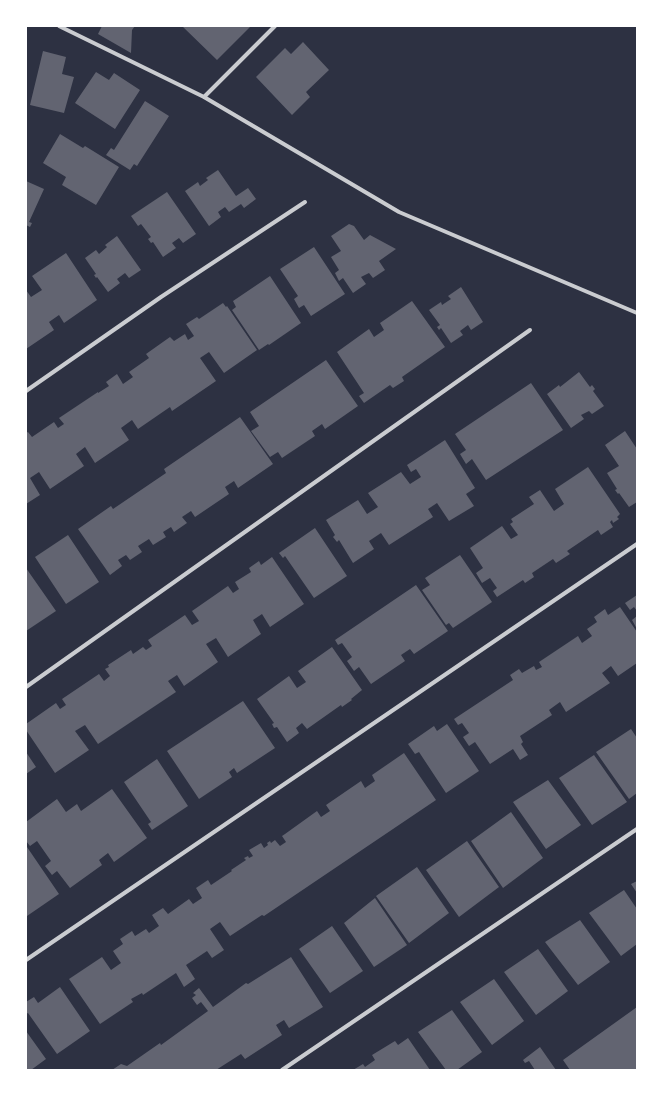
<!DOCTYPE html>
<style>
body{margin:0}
#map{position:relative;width:663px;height:1096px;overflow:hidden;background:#2d3142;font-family:Mulish,sans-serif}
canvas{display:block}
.frame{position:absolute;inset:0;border:27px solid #fff;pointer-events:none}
</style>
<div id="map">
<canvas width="663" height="1096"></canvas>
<div class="frame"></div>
</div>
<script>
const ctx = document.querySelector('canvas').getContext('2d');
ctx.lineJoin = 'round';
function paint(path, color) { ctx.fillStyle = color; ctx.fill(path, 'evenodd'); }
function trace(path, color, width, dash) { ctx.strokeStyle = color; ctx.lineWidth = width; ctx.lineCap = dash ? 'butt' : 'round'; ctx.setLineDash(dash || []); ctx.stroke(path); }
paint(new Path2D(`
 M102,26h33l-3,4 -1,23 -33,-19z
 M182,26h69l-34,34z
 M303,42l26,28 -23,22 4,5 -18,18 -36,-38 29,-29 6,6z
 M43,51l23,6 -4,17 12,3 -10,36 -34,-8z
 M96,72l13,8 5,-7 26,17 -25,39 -40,-26z
 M145,101l24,15 -32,50 -3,-2 -4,6 -24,-15 5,-7 3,2z
 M60,134l23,14 2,-2 34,21 -23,38 -34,-20 4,-8 -23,-14z
 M218,170l18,26 12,-8 8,11 -12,9 -3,-4 -12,8 -4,-5 -7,5 3,5 -12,9 -24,-35 13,-9 2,4 8,-6 -2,-2z
 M26,181l18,8 -15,33 3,1 -2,4 -4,-2z
 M167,192l29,42 -13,9 -4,-5 -7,5 4,5 -13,9 -10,-15 -2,1 -3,-4 3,-2 -10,-13 -3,2 -7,-10z
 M349,224l5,2 10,14 6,-5 26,14 -17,12 6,9 -12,8 -4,-5 -8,4 5,7 -13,9 -10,-15 -4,3 -4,-8 4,-3 -8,-13 10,-6 -10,-15z
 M117,236l24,34 -12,8 -4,-5 -8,6 3,4 -12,9 -11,-15 -1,1 -2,-3 2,-1 -11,-16 11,-8 3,4 8,-7 -2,-2z
 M314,247l31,47 -34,22 -7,-11 -5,3 -5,-9 4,-3 -18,-27z
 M66,253l31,47 -33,23 -5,-8 -10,7 5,8 -28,19v-59l5,7 11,-7 -10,-14z
 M270,276l31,47 -32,22 -1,-1 -9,6 -27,-40 4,-3 -3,-6z
 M461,287l22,35 -12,8 -3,-5 -8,6 3,4 -12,8 -10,-15 -2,2 -2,-3 3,-2 -11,-15 12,-8 1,3 9,-6 -3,-3z
 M412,301l33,46 -43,30 2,4 -11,7 -3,-3 -26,18 -5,-7 5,-3 -27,-41 32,-23 5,8 10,-7 -4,-7z
 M223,303l3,4 1,-1 30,44 -33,23 -15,-21 -9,6 16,23 -44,30 -2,-4 -32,22 -6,-9 -11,8 8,12 -34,23 -10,-16 -9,7 8,12 -34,23 -11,-17 -9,6 10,17 -14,9v-71l2,-1 4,5 22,-15 4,6 6,-4 -5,-6 39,-26v1l11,-7 -3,-4 11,-8 6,10 10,-7 -4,-5 20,-14 -3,-4 24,-17 4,4 11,-7 3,6 6,-4 -8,-12 11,-7 2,2z
 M326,360l32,46 -33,23 -3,-5 -10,7 3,5 -33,22 -4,-6 -8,5 -19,-26 8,-5 -9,-14z
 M579,372l11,15 2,-2 3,4 -2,2 11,15 -12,8 -3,-3 -8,4 3,4 -13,9 -24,-34 12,-9 1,2z
 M531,383l32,47 -77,50 -14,-21 -6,5 -6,-10 6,-4 -11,-16z
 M240,417l33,47 -35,24 -4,-7 -9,6 4,7 -34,23 -4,-6 -9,6 5,6 -13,9 -3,-5 -8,5 3,5 -13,8 -4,-6 -11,7 4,6 -12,8 -4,-5 -8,5 4,6 -12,9 -32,-46 33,-23 2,3 53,-36 -2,-4z
 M625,431l12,18v53l-8,5 -10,-14 -1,1 -3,-4 2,-1 -10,-16 12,-7 -14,-21z
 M445,440l30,48 -9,6 8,12 -25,15 -12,-18 -9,6 5,8 -44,28 -8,-12 -12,8 5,8 -21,14 -14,-23 -2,2 -4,-5 2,-2 -9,-15 32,-20 9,14 11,-7 -10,-14 33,-21 9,12 11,-7 -5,-8 -5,3 -4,-7z
 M588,467l32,47 -3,3 2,2 -6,4 -1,-3 -2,2 3,5 -12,8 -3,-5 -31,21 3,3 -14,9 -3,-4 -21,14 2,4 -9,6 -2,-3 -26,17 -4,-6 4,-3 -7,-10 -8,5 -6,-10 7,-5 -13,-20 32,-22 9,13 7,-4 -8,-11 3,-2 -2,-3 23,-15 -5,-7 11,-7 14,21 10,-7 -9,-15z
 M315,528l32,48 -33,22 -29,-42 -2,2 -4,-5z
 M68,535l31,47 -33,22 -31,-47z
 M460,555l32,47 -39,26 -4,-5 -3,2 -24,-35 8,-5 -5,-7z
 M272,557l32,47 -34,23 -8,-13 -9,6 8,14 -33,23 -12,-19 -10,6 12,18 -34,24 -7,-11 -9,6 8,11 -78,52 -13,-19 -10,6 14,19 -34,23 -29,-43v-6l30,-21 4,6 6,-4 -4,-6 37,-25 5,7 6,-5 -5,-7 4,-2 -1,-2 23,-15 2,4 10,-7 3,3 6,-4 -4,-6 37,-25 7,10 7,-4 -7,-10 36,-25 5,7 6,-4 -4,-7 16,-10 -2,-4 10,-7 2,4z
 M26,568l30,43 -30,20z
 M416,585l32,46 -34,23 -4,-5 -9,6 4,6 -34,23 -12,-17 -5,4 -7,-10 5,-4 -10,-14 -4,2 -3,-5z
 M637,595v16l-3,-4 -4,3 -5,-7z
 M620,607l17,25v31l-19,13 -7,-10 -9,7 8,10 -44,29 -6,-10 -11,8 3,5 -32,21 3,6 -2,2 7,11 -8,5 -7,-11 -23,15 -15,-22 -6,4 -6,-9 6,-4 -7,-10 -4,2 -4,-6 59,-39 -3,-5 9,-6 3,4 12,-7 2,4 6,-3 -3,-5 39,-26 4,7 10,-7 -5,-7 10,-7 -3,-5 11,-8 3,6z
 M637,616v13l-5,-9z
 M332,647l30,43 -11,9 1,1 -10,7 -1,-2 -34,24 -5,-6 -6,5 3,5 -12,9 -10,-15 -3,1 -2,-4 2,-1 -17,-24 32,-23 8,12 9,-6 -8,-11z
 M243,701l32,47 -38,25 -3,-5 -5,4 3,5 -33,22 -32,-48z
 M447,724l32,47 -33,22 -27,-41 -4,2 -7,-10 26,-18 3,5z
 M631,729l6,9v55l-8,6 -33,-47z
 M26,752l10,15 -10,7z
 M404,753l32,47 -172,116 -2,-1 -32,21 -10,-14 -10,7 14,21 -12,8 -5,-7 -21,14 9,14 -11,8 -8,-14 -33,22 -1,-2 -11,6 2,3 -33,22 -31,-45 33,-22 9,13 10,-7 -8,-12 10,-7 -3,-5 12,-8 3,5 11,-7 3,4 10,-7 -7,-11 11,-7 5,6 21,-15 4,5 9,-6 -6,-10 12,-8 3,5 21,-14 -1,-1 15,-10 -2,-2 4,-2 1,2 4,-2 -4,-6 12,-7 3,5 4,-3 -1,-2 3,-2 1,2 4,-3 5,6 6,-4 -4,-6 3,-2 32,-23 4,6 9,-6 -4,-6 35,-24 4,7 10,-7 -3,-6z
 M594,755l33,47 -35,23 -33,-47z
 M157,759l31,47 -36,24 -4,-6 3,-2 -27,-40z
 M548,780l33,45 -35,24 -33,-47z
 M112,789l35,49 -33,24 -6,-9 -9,7 3,5 -32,23 -13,-17 -5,4 -7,-9 6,-5 -14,-20 -7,5 -4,-5v-19l31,-23 9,13 11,-8 4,7z
 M511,812l32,46 -40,30 -32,-47z
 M467,841l32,46 -40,30 -33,-47z
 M27,847l32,47 -32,22 -1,-68z
 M417,867l32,46 -40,30 -33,-47z
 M637,881v12l-6,-9z
 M624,890l13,19v35l-16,12 -32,-43z
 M375,898l32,47 -33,22 -30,-44z
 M580,920l30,42 -32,23 -33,-43z
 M332,926l31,45 -33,22 -31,-44z
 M538,949l30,42 -32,24 -32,-43z
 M291,957l32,50 -34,21 -5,-8 -8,5 6,10 -37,24 -4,-5 -25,16h-104l9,-6 6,2 33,-23 1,2 47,-34 -7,-9 -4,3 -5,-7 4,-3 -3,-2 6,-5 14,19 33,-24 2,1z
 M494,979l30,42 -32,24 -32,-43z
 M60,987l30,44 -33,23 -29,-41 -2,1v-12l8,-5 4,6z
 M637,1007v63h-67l-7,-10z
 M452,1010l30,42 -25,18h-11l-28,-38z
 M26,1031l20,28 -15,11h-5z
 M408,1038l22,32h-77l10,-6 2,3 10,-7 -3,-5 23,-14 3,4z
 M540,1047l16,23h-21l-6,-9 -4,2 -2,-3z`), '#626471');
trace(new Path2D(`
 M59,26l145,71 195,115 238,101
 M204,97l71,-71
 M26,391l135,-94 144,-95
 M26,687l504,-357
 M26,960l611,-416
 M282,1070l355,-241`), '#caccd0', 4);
</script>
